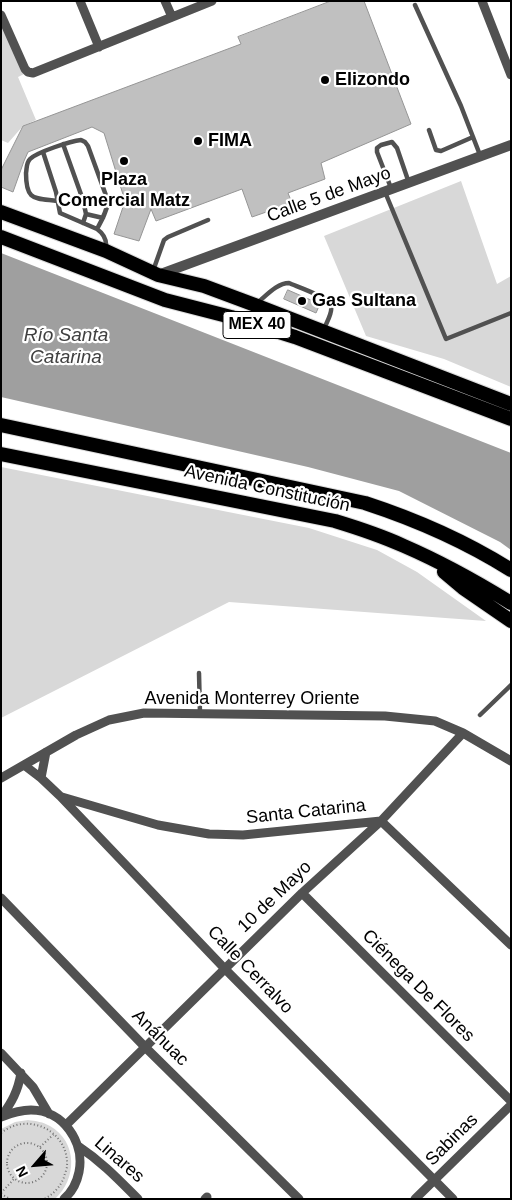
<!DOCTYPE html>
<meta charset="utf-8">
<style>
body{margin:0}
#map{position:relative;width:512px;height:1200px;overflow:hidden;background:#fff;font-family:Arial,sans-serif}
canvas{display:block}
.frame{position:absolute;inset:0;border:2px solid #000;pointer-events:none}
.north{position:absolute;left:10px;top:1140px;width:50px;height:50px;-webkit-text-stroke:4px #fff;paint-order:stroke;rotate:243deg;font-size:14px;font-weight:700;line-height:20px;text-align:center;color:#000}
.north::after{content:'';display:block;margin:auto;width:18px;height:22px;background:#000;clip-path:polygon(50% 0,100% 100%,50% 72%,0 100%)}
</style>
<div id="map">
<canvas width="512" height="1200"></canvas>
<div class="frame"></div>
<div class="north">N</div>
</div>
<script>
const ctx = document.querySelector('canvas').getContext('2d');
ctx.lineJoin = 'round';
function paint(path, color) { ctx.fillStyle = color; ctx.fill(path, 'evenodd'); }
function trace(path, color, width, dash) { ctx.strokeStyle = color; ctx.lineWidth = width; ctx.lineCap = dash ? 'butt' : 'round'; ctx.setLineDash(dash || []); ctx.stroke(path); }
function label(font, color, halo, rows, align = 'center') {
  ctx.font = font + ' Arial,sans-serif'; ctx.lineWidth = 4.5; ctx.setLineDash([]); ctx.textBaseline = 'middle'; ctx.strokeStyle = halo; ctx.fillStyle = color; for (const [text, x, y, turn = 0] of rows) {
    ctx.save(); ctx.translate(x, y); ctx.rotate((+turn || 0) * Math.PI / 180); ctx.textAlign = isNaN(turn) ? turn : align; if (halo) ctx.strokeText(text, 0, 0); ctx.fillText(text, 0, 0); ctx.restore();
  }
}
paint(new Path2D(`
 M1,15l27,57 -10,5 18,43 -13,6 -15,17 -7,-3z
 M461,181l36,103 14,-8v111l-67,-28 -78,-23 -42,-100z
 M1,467l308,61 68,22 40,22 69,49 -257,-19 -228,116z
 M28,1120c8,1 15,2 22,6 28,16 27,53 5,73h-54v-70l14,-7z`), '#d8d8d8');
paint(new Path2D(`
 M1,253l510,200v97l-11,-8 -101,-51 -91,-24 -307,-70z`), '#9f9f9f');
const building = new Path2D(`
 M331,1h33l47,123 -90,39 4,16 -37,14 4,10 -40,14 -10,-28 -86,32 -5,-12 -12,32 -25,-7 11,-33 -21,-68 -12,-6 -64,25 -4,9 -11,31 -12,-5v-17l22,-44 218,-82 -3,-7z
 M288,290l32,14 -4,9 -32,-14z`);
paint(building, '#c0c0c0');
trace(building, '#959595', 1);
const trunk = new Path2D(`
 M1,212l105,39 52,24 46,11 51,19 256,99
 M1,237l164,63 66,17 64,20 216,82
 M1,425l364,78c52,17 100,38 146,67
 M1,454l334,67c23,7 47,15 69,25 37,16 73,36 107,57
 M444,572l19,16 48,33`);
trace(trunk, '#dbdbdb', 16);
trace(new Path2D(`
 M1,1133c27,-22 68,-2 66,33 0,3 -2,7 -3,11 -3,9 -11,18 -20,22
 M7 1163a20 20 0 1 1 40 0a20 20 0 1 1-40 0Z
 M40,1147l14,-13
 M1,1193l13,-14
 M1,1194l9,5`), '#737373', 2, [1, 2.5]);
trace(new Path2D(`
 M415,5l46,101 19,49
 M429,130l7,20 5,1 32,-14
 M63,144l20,56 3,14 -3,9
 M43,152l13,40 4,21 37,16c7,5 10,11 9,19
 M391,188l-14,-36v-4l4,-3 11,-3 5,6 12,35
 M385,192l61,147 65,-26
 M57,201c-23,-3 -31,0 -31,-28 1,-5 0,-10 4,-14 7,-7 41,-18 51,-19l4,2 3,4 20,55c-1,10 -6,19 -11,28
 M86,214l17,4
 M153,271l11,-31 4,-3 40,-17
 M257,303c9,-7 20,-20 32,-20 9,4 40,14 42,23 2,7 -5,17 -7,23
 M199,673l1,41
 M480,715l31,-30`), '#515151', 4.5);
trace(new Path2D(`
 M80,1l19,46
 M165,1l7,16
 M482,1l29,74
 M1,15l24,54 3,3 5,1 179,-72
 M24,765l17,13 19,18 165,173 228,230
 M1,778l75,-43 33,-15 35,-7 241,3 50,5 28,12 48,28
 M41,778l5,-26
 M62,797l96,28 51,9 34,1 138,-14 130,124
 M302,893l209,208
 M1,898l144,149 154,152
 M1,1053l32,34 16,27
 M1,1117c10,-4 19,-7 30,-7 32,0 54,32 48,62 -2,10 -7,20 -15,27
 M1,1117c11,-15 17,-26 20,-44
 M66,1125l236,-232 79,-72 82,-88
 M78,1146c24,16 40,33 60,53
 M205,1199l2,-2
 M415,1199l96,-94`), '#515151', 9);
trace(new Path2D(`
 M158,275l353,-130`), '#515151', 10);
trace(trunk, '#000', 14);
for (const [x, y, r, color] of [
 [325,80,5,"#000"],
 [198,141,5,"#000"],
 [124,161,5,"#000"],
 [302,301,5,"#000"]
]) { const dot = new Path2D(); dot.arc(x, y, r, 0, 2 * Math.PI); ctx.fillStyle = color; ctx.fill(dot); trace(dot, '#fff', 2); }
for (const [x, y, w] of [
 [257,325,68]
]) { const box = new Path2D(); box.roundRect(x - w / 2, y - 13.5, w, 27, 4); ctx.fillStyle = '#fff'; ctx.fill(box); trace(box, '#000', 1); }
label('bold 16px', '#000', null, [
 ["MEX 40",257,325]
]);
label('bold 18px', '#000', '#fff', [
 ["Elizondo",335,80],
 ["FIMA",208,141],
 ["Plaza",124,180,"center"],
 ["Comercial Matz",124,201,"center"],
 ["Gas Sultana",312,301]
], 'left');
label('18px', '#000', '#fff', [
 ["Calle 5 de Mayo",329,195,-20],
 ["Avenida Constitución",267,489,12],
 ["Avenida Monterrey Oriente",252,699],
 ["Santa Catarina",306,812,-6],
 ["10 de Mayo",275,897,-44],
 ["Calle Cerralvo",250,970,46],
 ["Ciénega De Flores",418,986,45],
 ["Anáhuac",160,1038,45],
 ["Sabinas",452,1140,-45],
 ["Linares",119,1160,41]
]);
label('italic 19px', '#404040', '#fff', [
 ["Río Santa",66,336],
 ["Catarina",66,358]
]);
</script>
